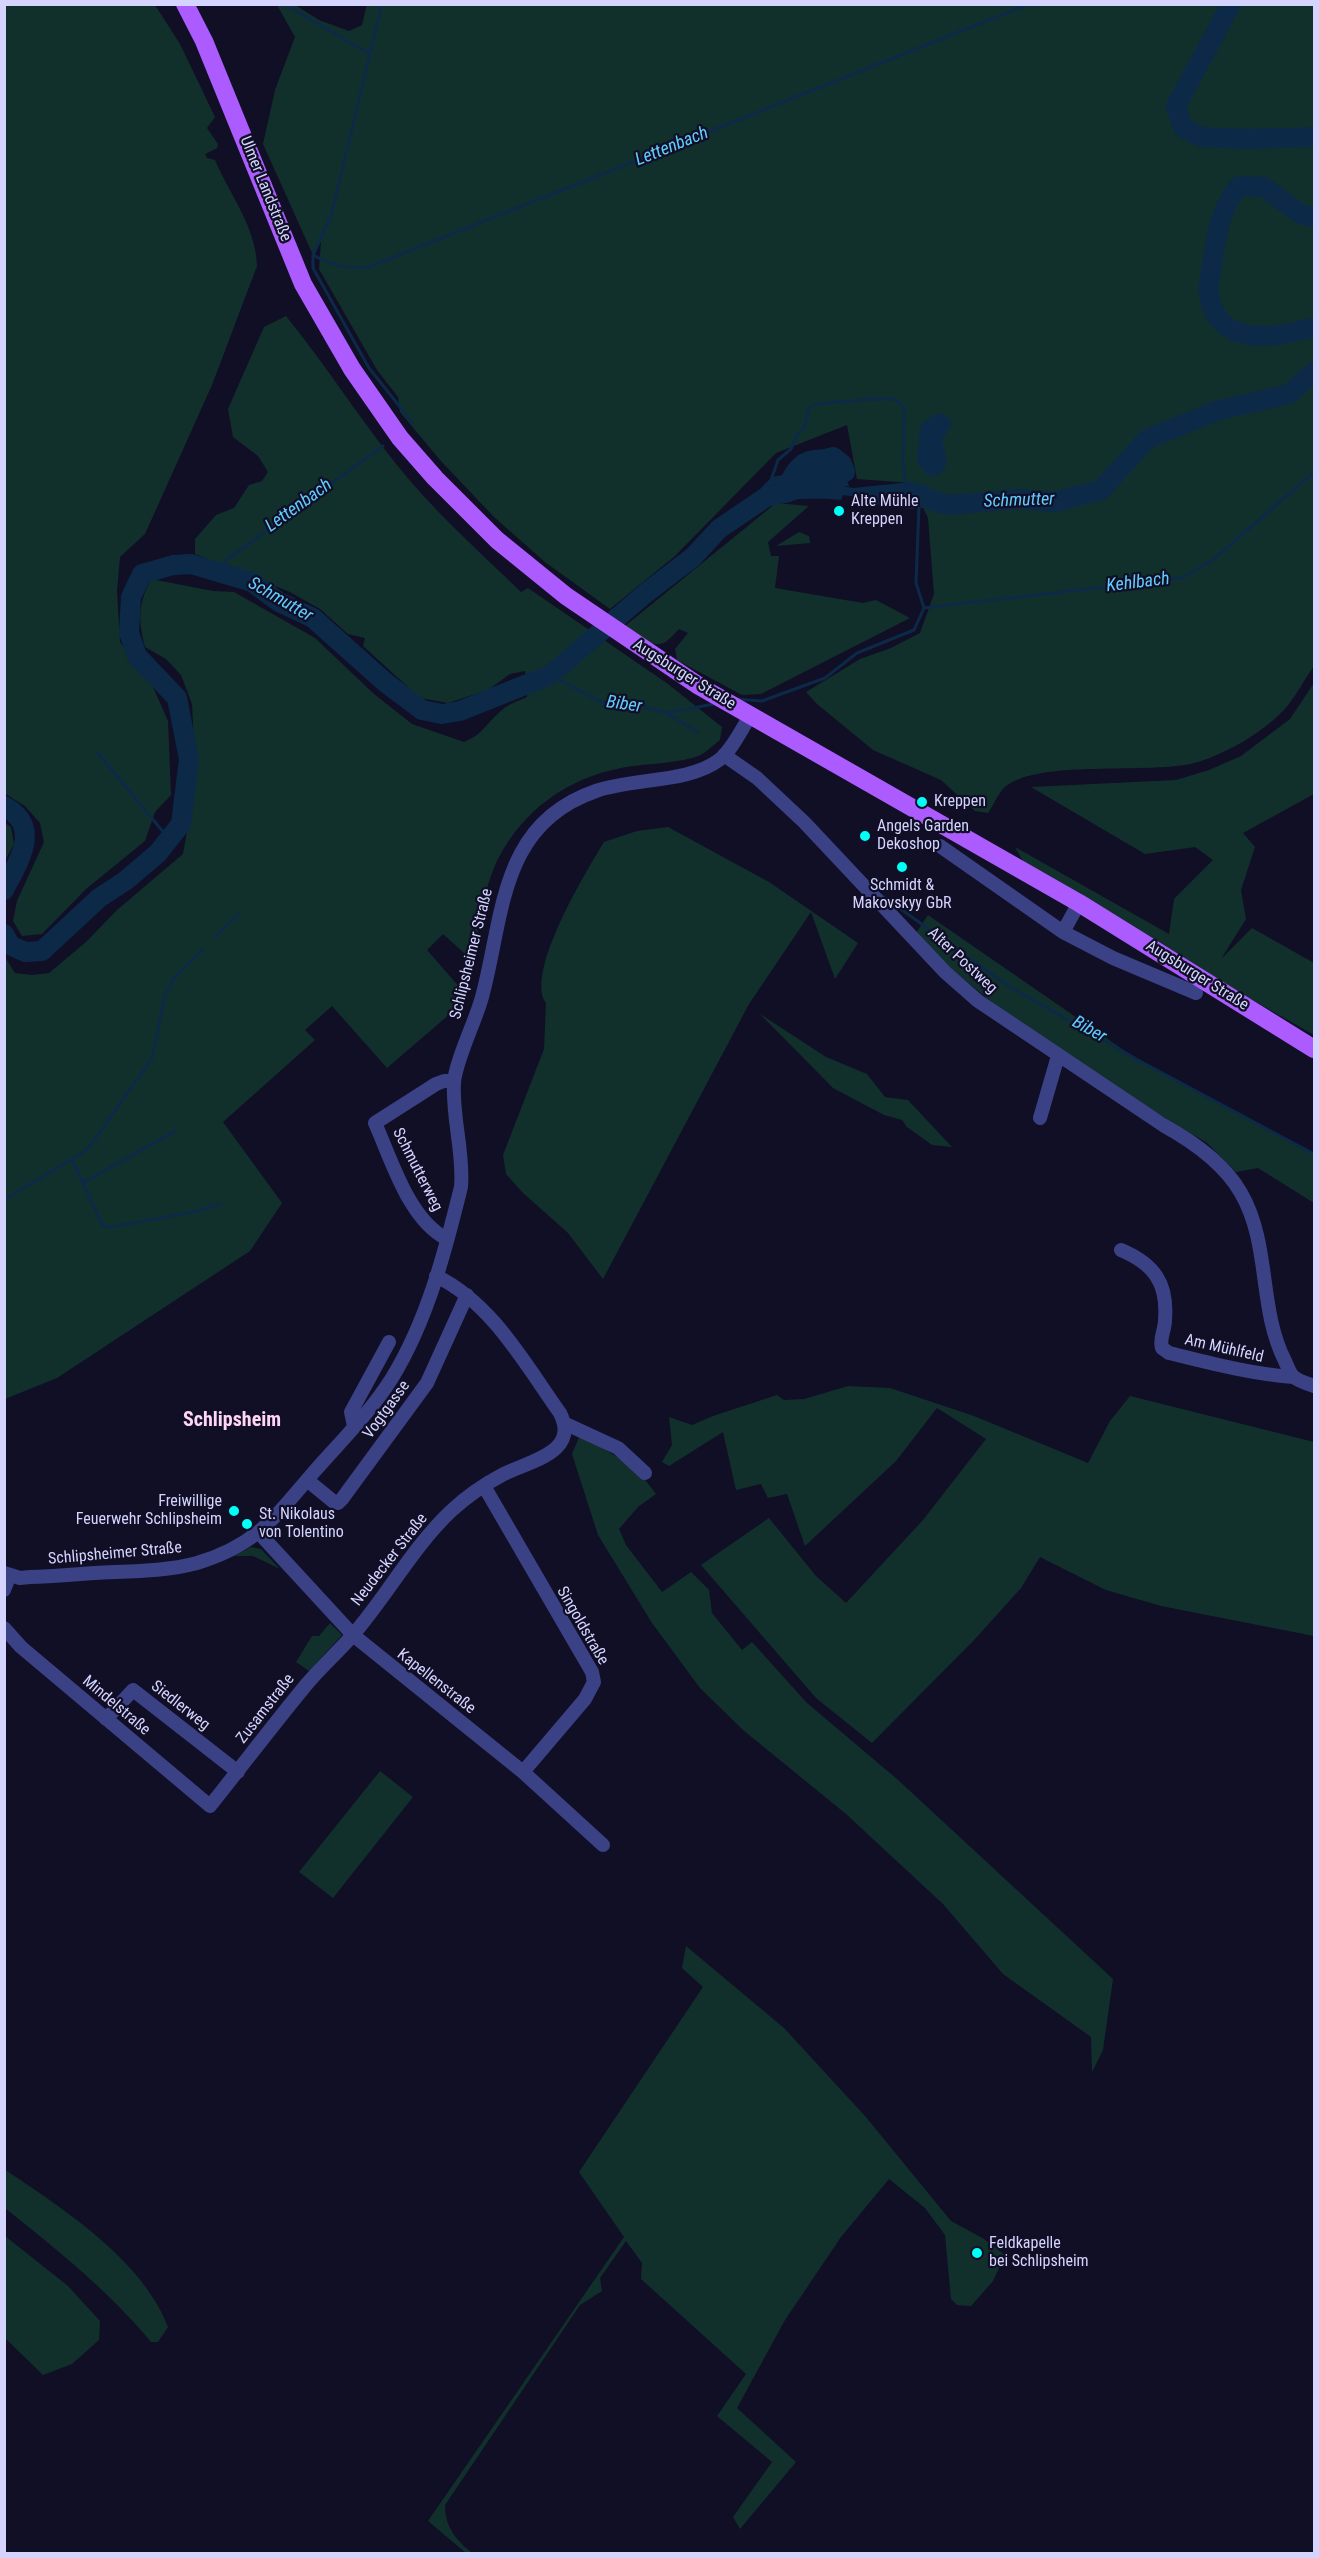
<!DOCTYPE html>
<meta charset="utf-8">
<style>
body{margin:0}
#map{position:relative;width:1319px;height:2558px;overflow:hidden;background:#100f26;font-family:"Roboto Condensed",sans-serif}
canvas{display:block}
.frame{position:absolute;inset:0;border:6px solid #d4d4ff;pointer-events:none}
</style>
<div id="map">
<canvas width="1319" height="2558"></canvas>
<div class="frame"></div>
</div>
<script>
const ctx = document.querySelector('canvas').getContext('2d');
ctx.lineJoin = 'round';
function paint(path, color) { ctx.fillStyle = color; ctx.fill(path, 'evenodd'); }
function trace(path, color, width, dash) { ctx.strokeStyle = color; ctx.lineWidth = width; ctx.lineCap = dash ? 'butt' : 'round'; ctx.setLineDash(dash || []); ctx.stroke(path); }
function label(font, color, halo, rows, align = 'center') {
  ctx.font = font + ' "Roboto Condensed",sans-serif'; ctx.lineWidth = 4.5; ctx.setLineDash([]); ctx.textBaseline = 'middle'; ctx.strokeStyle = halo; ctx.fillStyle = color; for (const [text, x, y, turn = 0] of rows) {
    ctx.save(); ctx.translate(x, y); ctx.rotate((+turn || 0) * Math.PI / 180); ctx.textAlign = isNaN(turn) ? turn : align; if (halo) ctx.strokeText(text, 0, 0); ctx.fillText(text, 0, 0); ctx.restore();
  }
}
paint(new Path2D(`
 M367,4l947,1v661c-10,14 -19,32 -31,45 -23,23 -54,41 -85,51 -46,14 -167,-5 -196,28 -5,6 -9,16 -14,23l-13,-2 -34,-31 -68,-30 -56,-46 -11,-12 54,-33 31,-11 29,-15 14,-39 -6,-76 -17,-35 -54,-4 -10,-54 -71,28 -101,103 -65,53 -65,-47 -51,-45 -54,-57 -40,-48 -2,-15 -21,-27 -58,-101 2,-28 -8,14 -50,-111 12,-54 20,-53 -18,-32h18l24,15 30,11 13,-6z
 M4,5h151l25,39 35,73 -8,11 11,16 -1,4 -12,6 2,4 8,2c15,35 41,67 42,106l-45,119 -67,149 -25,23 -3,34 3,51 33,45 15,34 3,74 -16,17 -10,29 -59,48 -44,45 -20,2 -9,-15 4,-20 27,-59 -4,-19 -15,-17 -21,-13z
 M286,316c38,47 70,97 107,144 38,49 84,89 128,132l7,-4 140,96 54,43 -2,13c-7,5 -14,13 -22,16 -15,7 -58,8 -77,12 -53,10 -98,42 -123,91 -15,30 -19,69 -25,102l-30,-27 -16,16 35,40 -4,17 -71,61 -55,-62 -27,24 10,10 -92,82 59,81 -32,48 -193,127 -52,21v-442l10,16 17,2 17,-2 37,-31 31,-32 66,-56 13,-73 -4,-77 -11,-29 -15,-16 -21,-12c-7,-27 -7,-43 6,-68l62,12 21,1 81,46 59,56 38,30 52,18c21,-9 21,-18 37,-31 7,-7 17,-10 26,-14l-2,-26 -15,3 -22,16 -40,13 -28,-5 -57,-52 2,-8 -17,-4 -28,-25 -30,-17 -95,-38v-15l21,-24 18,-7 15,-23 13,-4 6,-9 -10,-16 -25,-19 -5,-28 36,-82z
 M776,503l33,3 -41,36 3,14h8l-4,32 88,15 13,-3 34,18 -149,76 -19,1 -65,-35 -2,-11 13,-16 -9,-4c-4,4 -7,8 -11,11 -14,12 -30,-5 -43,-14z
 M799,532l10,4 1,7 -34,3z
 M1314,683v111l-71,39 12,14 -14,43 5,29 -25,40 31,-31 62,35v72l-177,-101 -112,-69 -10,-18 154,87 5,-35 39,-39 -18,-13 -50,7 -114,-67 145,-7 33,-10 32,-14 49,-37z
 M5,823l6,4 3,17 -9,17z
 M668,827l101,55 89,61 -23,36 -24,-67 -62,92 -146,275 -35,-46 -46,-41 -16,-18 -3,-19 41,-106 2,-46c-22,-30 41,-133 58,-161l33,-11z
 M928,915l210,145 176,94v49l-56,-35 -22,4 -29,-29 -93,-56 -121,-84 -50,-41 -27,-29z
 M760,1014l66,43 41,17 18,23 23,3 44,47 -20,-2 -25,-18 -5,-7 -18,-5 -51,-27z
 M848,1386l42,2 84,28 114,47 22,-42 20,-25 184,46v194l-153,-30 -55,-16 -66,-33 -19,31 -46,51 -103,104 -56,-45 -115,-133 68,-47 47,58 30,27 77,-83 63,-81 -49,-31 -41,53 -91,85 -18,-52 -19,4 -7,-14 -25,6 -13,-58 -54,34 -7,-4 10,-17 -3,-28 23,8 21,-9 64,-21 7,5 20,-1z
 M580,1435l56,33 20,26 -18,13 -19,22 7,16 36,47 29,-20 18,18 3,23 30,37 10,-8 55,61 90,76 216,200 -10,71 -11,22 -1,-35 -88,-63 -60,-70 -97,-90 -103,-84 -43,-42 -48,-65 -54,-88 -26,-81z
 M251,1547l10,2 19,20 -27,-13h-19z
 M330,1623l12,12 -33,36 -13,-9 16,-26h7z
 M380,1771l33,26 -80,101 -34,-26z
 M686,1946l98,82 81,88 86,105 33,18 21,16 -12,26 -22,25 -14,-1 -6,-6 -6,-64 -20,-27 -36,-29 -48,58 -56,83 -48,88 59,54 -56,67 -7,-12 39,-55 -55,-46 29,-42 -105,-95 1,-16 -16,-22 -26,37 2,13 -22,14 -135,200c0,22 11,35 27,48h-6l-38,-32 196,-284 -45,-65 124,-185 -21,-19z
 M4,2169c58,39 139,91 164,158l-10,15h-7c-42,-51 -95,-93 -146,-134z
 M5,2236l63,50 32,35 -1,19 -27,24 -29,11 -38,-37z`), '#12302b');
paint(new Path2D(`
 M944,413l8,11 -10,17c5,15 9,32 -10,36l-8,-5 -7,-10 3,-36 13,-11z
 M818,468h18l9,4 4,14h-6l10,2 58,-6 17,4 14,17 -30,6 -54,-7v-5l-15,-2 -2,5c-13,-2 -60,-2 -71,2l-8,-8 -1,-6 11,-11z`), '#0c2a48');
trace(new Path2D(`
 M284,4l86,50
 M382,4l-51,212 -18,39v13l56,100 43,54
 M313,255c20,11 33,14 56,12l660,-263
 M771,480l7,-20 13,-11 7,-15 6,-6c3,-7 1,-17 7,-22 5,-3 74,-8 81,-7 5,1 8,4 12,8l-1,56 3,22
 M919,506l-3,77 8,25
 M221,571l4,-10 158,-115
 M550,675l49,26 25,7 12,-4 30,9 32,19
 M735,699l27,2 63,-23 32,-25 57,-23 10,-22 258,-30 32,-19 100,-87
 M666,713l48,-9
 M97,752l72,87
 M881,895l126,90 131,75 176,94
 M215,937l24,-23
 M72,1160l31,66 9,1 81,-15 28,-8
 M83,1183l92,-52
 M4,1200l81,-49 8,-9 59,-84 13,-63 8,-15 30,-31`), '#0c2a48', 3);
trace(new Path2D(`
 M1231,4l-55,102 7,22 18,9 46,2 67,-2
 M1314,218l-14,-4 -36,-27 -25,-1c-18,22 -22,45 -26,72 -1,11 -6,26 -4,37 9,54 67,43 105,32
 M792,491l-6,1c5,-14 12,-30 28,-32 7,-1 12,0 19,-3l9,7 3,8
 M917,496l32,9 69,-6 36,3 47,-12 46,-51 72,-29 70,-16 25,-22
 M4,806c39,21 14,56 0,84
 M4,934l6,11 15,7 17,-1 57,-53 26,-17 33,-28 23,-29 8,-65 -12,-61 -40,-42 -8,-23 2,-36 11,-23 31,-9 18,-1 61,18 27,20 34,16 73,65 36,27 20,4 18,-3 90,-36 96,-82 47,-36 26,-28 47,-32 23,-5`), '#0c2a48', 20);
trace(new Path2D(`
 M724,755l33,23 47,44 141,150 33,29 185,124c29,16 61,38 78,68 30,52 17,115 44,168 2,4 5,13 9,16 4,4 15,7 20,9
 M940,846l123,86 50,26 83,35
 M1063,932l16,-29
 M1040,1118l18,-62
 M447,1239c-38,-19 -55,-78 -72,-116l61,-39 8,-3h10
 M1121,1250c33,14 47,33 44,70 0,11 -6,18 -3,28l7,5c41,10 82,21 124,24
 M566,1424l52,24 27,25
 M354,1426l-3,-14 38,-70
 M307,1480l27,22 4,1 4,-4 85,-116 40,-88
 M484,1486l108,186 2,10 -9,17 -62,73
 M259,1533l94,102 170,137 80,73
 M4,1573l16,5 10,-1c29,-1 58,-4 86,-5 28,-1 55,-2 81,-9 60,-18 78,-46 116,-90 27,-31 57,-60 79,-95 35,-57 53,-126 69,-191 3,-35 -9,-69 -7,-104 1,-21 22,-63 28,-86 22,-81 17,-173 114,-206 36,-13 93,-8 123,-31 13,-10 22,-30 31,-44
 M4,1590l6,-15
 M4,1628l17,19 189,159c32,-40 63,-81 96,-121 14,-17 31,-32 46,-49 35,-40 60,-88 99,-125 14,-13 34,-27 51,-36 27,-14 78,-22 58,-62 -35,-49 -68,-110 -124,-137
 M106,1719l27,-29 105,82`), '#3a4185', 14);
trace(new Path2D(`
 M185,4l19,37 99,243 49,85 48,69 35,40 62,62 69,56 133,90 380,217 235,146`), '#ac5bff', 18);
for (const [x, y, r, color] of [
 [839,511,6,"#00fff7"],
 [922,802,6,"#00fff7"],
 [865,836,6,"#00fff7"],
 [902,867,6,"#00fff7"],
 [234,1511,6,"#00fff7"],
 [247,1524,6,"#00fff7"],
 [977,2253,6,"#00fff7"]
]) { const dot = new Path2D(); dot.arc(x, y, r, 0, 2 * Math.PI); ctx.fillStyle = color; ctx.fill(dot); trace(dot, '#100f26', 2); }
label('16px', '#d4d4ff', '#100f26', [
 ["Ulmer Landstraße",265,189,68],
 ["Augsburger Straße",684,675,32],
 ["Schlipsheimer Straße",472,954,-76],
 ["Alter Postweg",962,961,43],
 ["Augsburger Straße",1197,976,32],
 ["Schmutterweg",417,1170,63],
 ["Am Mühlfeld",1224,1349,13],
 ["Vogtgasse",387,1410,-54],
 ["Schlipsheimer Straße",115,1554,-5],
 ["Neudecker Straße",390,1560,-52],
 ["Singoldstraße",582,1626,60],
 ["Kapellenstraße",436,1682,38],
 ["Mindelstraße",116,1706,40],
 ["Siedlerweg",180,1706,38],
 ["Zusamstraße",266,1709,-52]
]);
label('16px', '#d4d4ff', '#100f26', [
 ["Alte Mühle",851,502],
 ["Kreppen",851,520],
 ["Kreppen",934,802],
 ["Angels Garden",877,827],
 ["Dekoshop",877,845],
 ["Schmidt &",902,886,"center"],
 ["Makovskyy GbR",902,904,"center"],
 ["Freiwillige",222,1502,"right"],
 ["Feuerwehr Schlipsheim",222,1520,"right"],
 ["St. Nikolaus",259,1515],
 ["von Tolentino",259,1533],
 ["Feldkapelle",989,2244],
 ["bei Schlipsheim",989,2262]
], 'left');
label('italic 18px', '#62cbff', '#100f26', [
 ["Lettenbach",672,147,-22],
 ["Schmutter",1019,501,-2],
 ["Lettenbach",299,506,-36],
 ["Kehlbach",1138,583,-7],
 ["Schmutter",280,600,30],
 ["Biber",624,705,8],
 ["Biber",1089,1030,29]
]);
label('bold 20px', '#ffd6f5', '#100f26', [
 ["Schlipsheim",232,1421]
]);
</script>
